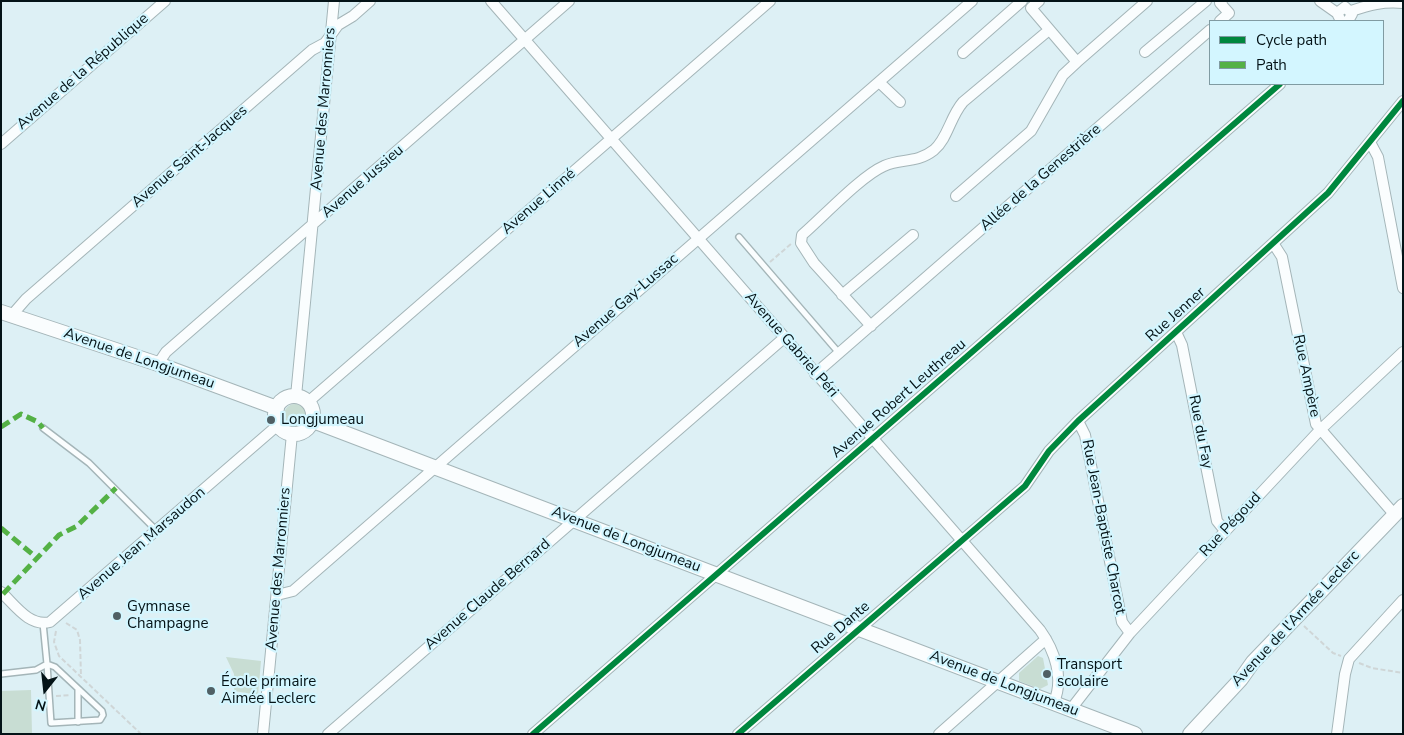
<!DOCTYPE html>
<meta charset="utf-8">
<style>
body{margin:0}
#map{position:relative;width:1404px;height:735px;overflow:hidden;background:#ddf0f5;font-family:"Nunito Sans",sans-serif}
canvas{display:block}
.frame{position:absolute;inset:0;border:2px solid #041317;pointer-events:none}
.legend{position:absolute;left:1209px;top:20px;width:175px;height:65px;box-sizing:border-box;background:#d3f6ff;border:1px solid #809ba2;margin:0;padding:6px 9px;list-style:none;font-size:15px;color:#041317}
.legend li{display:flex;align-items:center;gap:10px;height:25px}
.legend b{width:25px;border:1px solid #809ba2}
.north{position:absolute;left:20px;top:665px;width:50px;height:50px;-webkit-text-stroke:4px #d3f6ff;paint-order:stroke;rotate:196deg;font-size:14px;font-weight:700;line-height:20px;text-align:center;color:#041317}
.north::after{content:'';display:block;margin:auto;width:18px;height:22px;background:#041317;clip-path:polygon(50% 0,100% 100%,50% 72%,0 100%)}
</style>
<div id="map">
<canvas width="1404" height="735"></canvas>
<div class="frame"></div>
<ul class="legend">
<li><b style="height:6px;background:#00873e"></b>Cycle path</li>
<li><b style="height:6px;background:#54b145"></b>Path</li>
</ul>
<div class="north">N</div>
</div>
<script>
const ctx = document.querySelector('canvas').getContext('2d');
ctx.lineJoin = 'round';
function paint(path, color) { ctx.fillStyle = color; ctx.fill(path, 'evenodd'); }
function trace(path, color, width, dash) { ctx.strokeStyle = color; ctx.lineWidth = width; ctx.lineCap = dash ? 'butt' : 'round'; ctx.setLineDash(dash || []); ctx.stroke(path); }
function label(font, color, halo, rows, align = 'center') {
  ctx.font = font + ' "Nunito Sans",sans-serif'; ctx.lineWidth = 4.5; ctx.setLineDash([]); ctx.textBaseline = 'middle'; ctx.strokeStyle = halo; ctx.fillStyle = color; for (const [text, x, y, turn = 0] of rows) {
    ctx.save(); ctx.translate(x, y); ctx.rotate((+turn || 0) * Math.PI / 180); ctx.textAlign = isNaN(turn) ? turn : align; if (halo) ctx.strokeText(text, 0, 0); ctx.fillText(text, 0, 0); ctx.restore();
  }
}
paint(new Path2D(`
 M284 415a11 11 0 1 1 22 0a11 11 0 1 1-22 0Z
 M1038,656l5,2 5,27 -8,4 -21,-8v-8z
 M226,657l35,4 -3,34 -24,-4v-17z
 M31,690l1,44h-31v-43z`), '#c8ddd3');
const lane = new Path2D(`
 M739,237l100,116
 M43,428l46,35 68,68
 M47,664l8,3 47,44 1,4 -3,5 -49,3z
 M1,674l35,-4 11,-6 -4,-41
 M78,722v-33`);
const street = new Path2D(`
 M491,1l549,629c15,21 24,48 14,72
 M1039,1l-8,7 46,54 70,-61
 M1320,1l17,12
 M1351,11c18,-6 32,-10 52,-8
 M1220,21l9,-8 -9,-10 2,-2
 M1341,21l-4,-8 8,-6 7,7 -4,7
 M1145,52l61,-51
 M963,53l59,-52
 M879,82l21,20
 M1370,142l8,15 25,131
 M1,144l164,-143
 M956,196l75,-65 32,-56 14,-13
 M1273,243l9,14 34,167 78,90
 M842,295l71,-60
 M12,315l14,-16 286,-249 13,-7 13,-18 15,-9 17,-15
 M871,326l-57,-63 -13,-20 1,-8c21,-18 59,-59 82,-69 17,-8 32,-2 50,-16 14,-12 16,-33 29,-48l86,-72
 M1176,332l6,13 35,176 8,10
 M158,364l8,-12 403,-351
 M815,374l395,-344
 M296,396l38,-395
 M308,402l462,-401
 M1078,421l7,14 37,187 8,11
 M1,592c14,13 28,35 49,30l228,-197
 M277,595l16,-4 679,-590
 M1071,709l59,-76 190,-203 83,-78
 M263,734l29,-300
 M328,734l456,-396
 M533,734l747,-650
 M738,734l287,-248 24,-35 29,-30 250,-228 75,-92
 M939,734l107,-95
 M1337,734l8,-60 4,-15 54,-59`);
const secondary = new Path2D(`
 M1,312l157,52 119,44
 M275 415a19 19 0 1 1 38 0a19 19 0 1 1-38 0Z
 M313,421l822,313
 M1190,734l51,-55 12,-17 150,-156`);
trace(lane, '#a4b5b8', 8);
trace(street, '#a4b5b8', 12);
trace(secondary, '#a4b5b8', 16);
trace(new Path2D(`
 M770,262l21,-18
 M66,623l11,7 3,10 1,37
 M1304,626l29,27 8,3
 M56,631l-2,11 5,14 82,78
 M1359,663l13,5 31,5
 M56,696l15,-1`), '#cfd6d7', 2, [5, 2.5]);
trace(lane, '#fafdfe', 5);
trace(street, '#fafdfe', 10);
trace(secondary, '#fafdfe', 14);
trace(new Path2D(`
 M1,427l20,-13 17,8 5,6
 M1,528l36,30
 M3,594l56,-59 18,-9 39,-38`), '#54b145', 5, [10, 5]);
trace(new Path2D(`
 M533,734l747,-650
 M738,734l287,-248 24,-35 29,-30 250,-228 75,-92`), '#00873e', 6);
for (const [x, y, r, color] of [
 [271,420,5,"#506065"],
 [117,616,5,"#506065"],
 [1047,674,5,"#506065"],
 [211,691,5,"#506065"]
]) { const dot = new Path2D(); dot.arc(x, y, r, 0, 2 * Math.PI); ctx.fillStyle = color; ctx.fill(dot); trace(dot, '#d3f6ff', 2); }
label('15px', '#041317', '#d3f6ff', [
 ["Avenue de la République",83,72,-41],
 ["Avenue des Marronniers",324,109,-85],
 ["Avenue Saint-Jacques",190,157,-41],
 ["Allée de la Genestrière",1041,178,-41],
 ["Avenue Jussieu",363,182,-41],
 ["Avenue Linné",539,202,-41],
 ["Avenue Gay-Lussac",626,301,-41],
 ["Rue Jenner",1176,315,-42],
 ["Avenue Gabriel Péri",791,345,49],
 ["Avenue de Longjumeau",139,359,19],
 ["Rue Ampère",1306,376,78],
 ["Avenue Robert Leuthreau",899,399,-41],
 ["Rue du Fay",1200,432,79],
 ["Rue Pégoud",1231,525,-47],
 ["Rue Jean-Baptiste Charcot",1103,527,79],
 ["Avenue de Longjumeau",626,540,21],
 ["Avenue Jean Marsaudon",142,544,-41],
 ["Avenue des Marronniers",279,569,-85],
 ["Avenue Claude Bernard",488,595,-41],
 ["Avenue de l'Armée Leclerc",1296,619,-47],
 ["Rue Dante",841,628,-41],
 ["Avenue de Longjumeau",1004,684,21]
]);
label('15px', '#041317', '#d3f6ff', [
 ["Longjumeau",281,420],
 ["Gymnase",127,607],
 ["Champagne",127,624],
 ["Transport",1057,665],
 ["scolaire",1057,682],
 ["École primaire",221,682],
 ["Aimée Leclerc",221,699]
], 'left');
</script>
